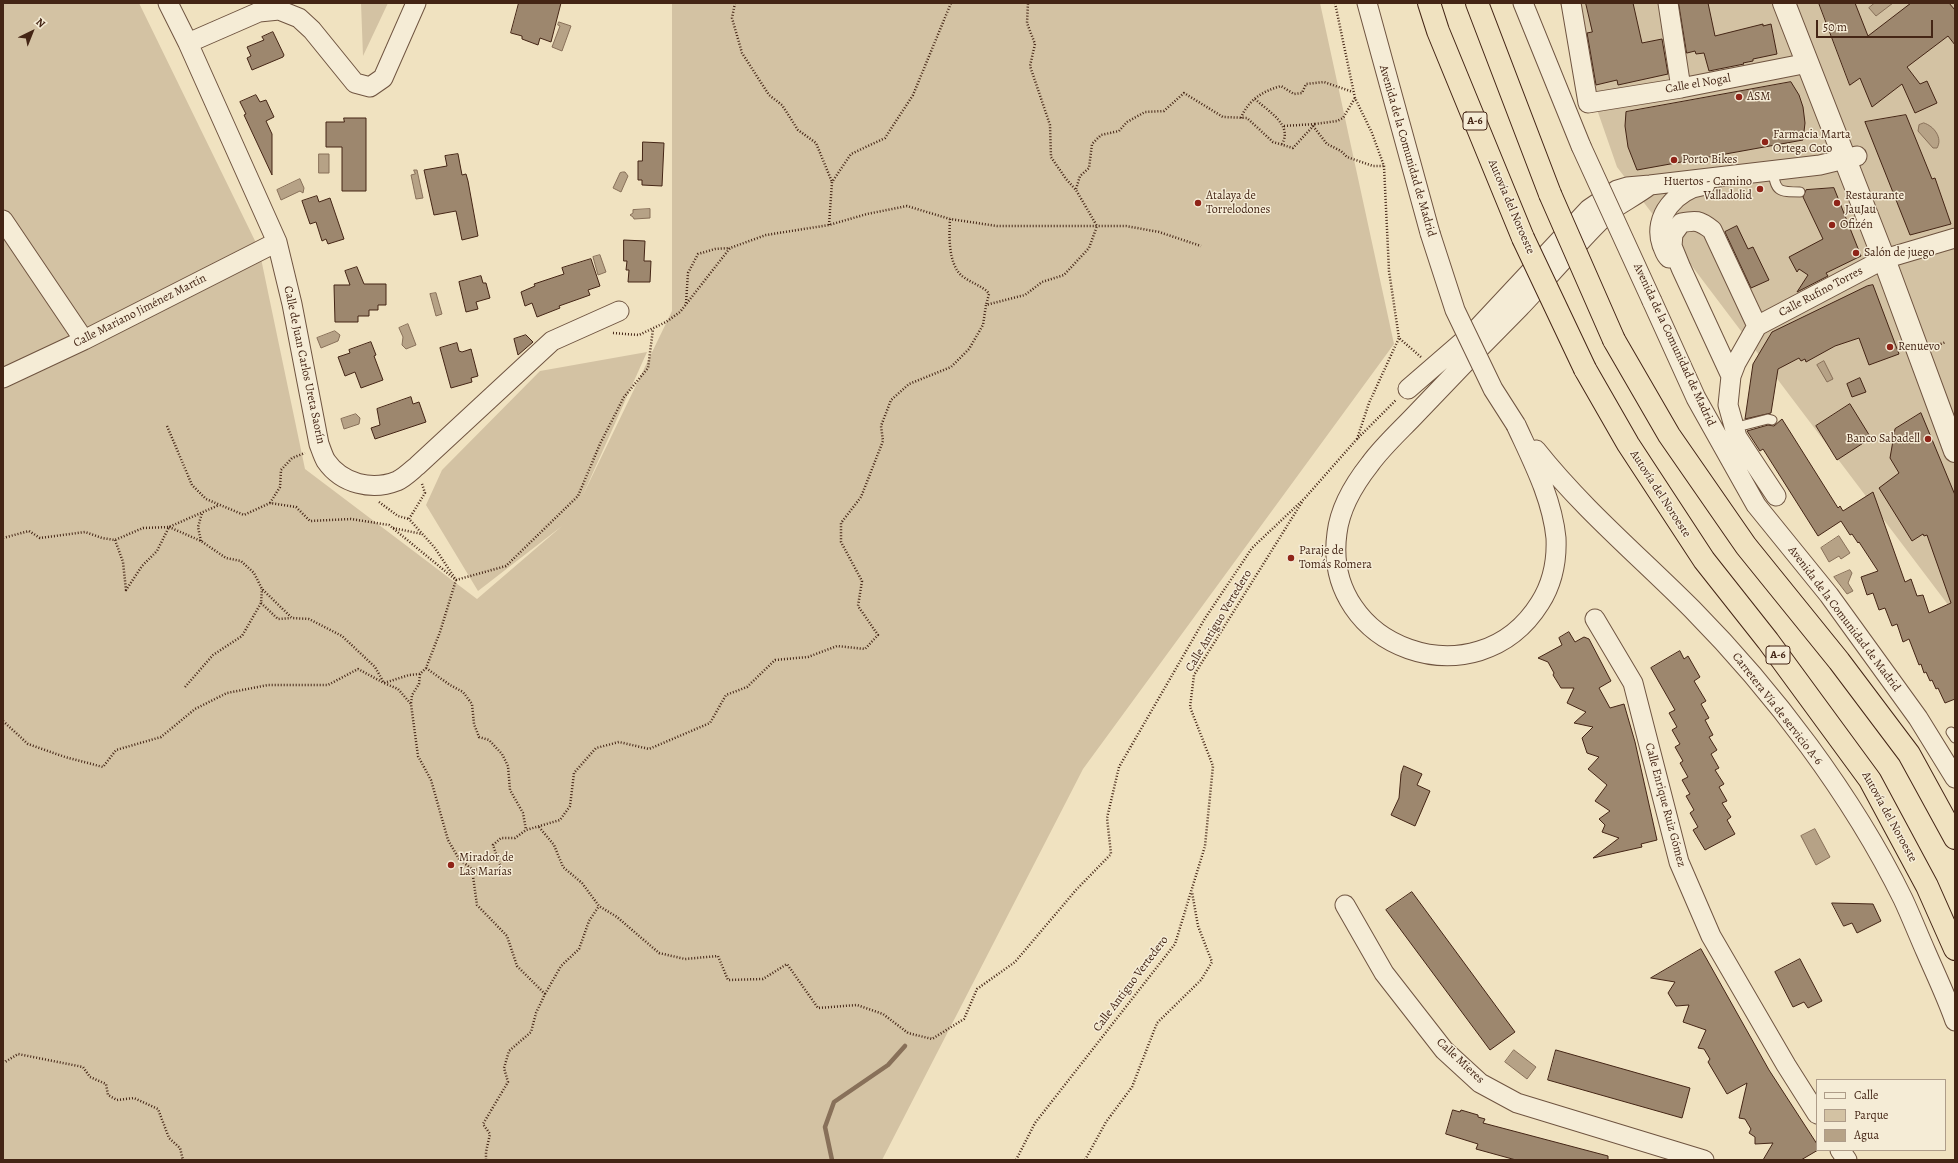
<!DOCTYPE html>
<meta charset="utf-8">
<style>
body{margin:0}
#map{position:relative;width:1958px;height:1163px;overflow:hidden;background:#f0e2c0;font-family:Alegreya,serif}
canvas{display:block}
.frame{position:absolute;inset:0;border:4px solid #442515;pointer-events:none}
.legend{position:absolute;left:1816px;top:1079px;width:130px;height:72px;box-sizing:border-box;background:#f5ecd6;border:1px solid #ae9c89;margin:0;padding:5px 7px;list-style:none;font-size:12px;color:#442515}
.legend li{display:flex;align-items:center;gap:8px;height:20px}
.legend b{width:20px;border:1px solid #ae9c89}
.north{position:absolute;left:12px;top:12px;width:40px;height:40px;-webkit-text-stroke:3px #f5ecd6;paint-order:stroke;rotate:43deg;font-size:11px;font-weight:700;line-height:16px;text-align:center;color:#442515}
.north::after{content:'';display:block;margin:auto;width:14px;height:18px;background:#442515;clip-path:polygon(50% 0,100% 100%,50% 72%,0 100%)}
.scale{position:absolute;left:1816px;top:20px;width:117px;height:18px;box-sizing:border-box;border:2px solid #442515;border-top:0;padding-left:5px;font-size:12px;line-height:14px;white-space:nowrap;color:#442515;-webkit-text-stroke:3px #f5ecd6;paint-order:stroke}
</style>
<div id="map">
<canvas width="1958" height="1163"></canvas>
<div class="frame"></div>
<ul class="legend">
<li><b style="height:5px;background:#f5ecd6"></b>Calle</li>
<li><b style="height:11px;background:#d3c2a3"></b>Parque</li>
<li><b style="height:11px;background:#b6a286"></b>Agua</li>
</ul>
<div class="north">N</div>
<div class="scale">50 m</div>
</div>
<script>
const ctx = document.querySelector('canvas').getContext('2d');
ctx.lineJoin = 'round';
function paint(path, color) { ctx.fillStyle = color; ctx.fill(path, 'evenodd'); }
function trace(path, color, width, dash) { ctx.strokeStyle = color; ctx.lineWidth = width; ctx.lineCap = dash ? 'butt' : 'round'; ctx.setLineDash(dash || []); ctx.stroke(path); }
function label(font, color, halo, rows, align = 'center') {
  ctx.font = font + ' Alegreya,serif'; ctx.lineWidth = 3; ctx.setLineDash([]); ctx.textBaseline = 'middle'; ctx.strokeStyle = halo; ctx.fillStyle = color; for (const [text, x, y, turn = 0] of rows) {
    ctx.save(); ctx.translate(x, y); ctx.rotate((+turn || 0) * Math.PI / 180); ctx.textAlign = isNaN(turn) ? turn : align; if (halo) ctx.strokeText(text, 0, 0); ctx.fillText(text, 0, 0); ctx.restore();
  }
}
paint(new Path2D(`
 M3,3h136l120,246 46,220 172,130 85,-73 -84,65 -52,-86 16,-35 98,-99 107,-19 -65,145 90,-186v-308h648l74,341 -311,425 -201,391h-879z
 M361,3h27l-25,53z
 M1560,3h395v611l-338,-447z`), '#d3c2a3');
const water = new Path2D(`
 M1875,3h18l-17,13 -7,-8z
 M559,22l12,4 -9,25 -10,-4 8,-21 -2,-1z
 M1924,123c10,3 19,15 13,25h-4l-15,-17 1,-6z
 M319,154h10v19h-10z
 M414,170h3l6,28 -7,1 -5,-24 4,-1z
 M623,172h2l3,4 -7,16 -8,-4 7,-15z
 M300,179l4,9 -1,5 -3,-2 -19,9 -4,-10z
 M650,209v9l-16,1 -1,-2 -3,-2 3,-2v-3z
 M600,255l6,17 -8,3 -5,-18z
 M436,293l6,21 -6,2 -6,-22z
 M408,324l8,21 -10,4 -4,-4 1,-8 -4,-9z
 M335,331l5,4 -2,6 -17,7 -4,-10z
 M1824,361l9,18 -6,3 -10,-17z
 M356,414l4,4 -1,6 -15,5 -3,-10z
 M1839,536l11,17 -9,6 -2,-3 -10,6 -8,-14z
 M1850,570l2,3 -4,10 5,8 -6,3 -13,-17z
 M1815,829l15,28 -14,8 -15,-29z
 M1514,1050l22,17 -9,12 -22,-17z`);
paint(water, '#b6a286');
trace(water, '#887059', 1);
trace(new Path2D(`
 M832,1160l-7,-33 9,-25 54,-37 17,-19`), '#887059', 4.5);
const building = new Path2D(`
 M519,3h42l-10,39 -11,-4 -2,7 -16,-6v-3l-11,-3z
 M1586,3h47l9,40 20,-4 6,35 -50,11 -1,-5 -21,5 -9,-52 5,-1z
 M1679,3h29l7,33 48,-12v2l8,-2 6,30 -24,5v2l-10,2 1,1 -35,7 -5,-18 -8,1 -1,-3 -8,2z
 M1819,3h36l13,33 43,-33h38l6,7v35l-7,-9 -41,31 13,17 7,-3 10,22 -22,10 -13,-29 -30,23 -12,-29 -10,7z
 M273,32l11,23 -1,2 -31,13 -5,-12 4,-2 -4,-9 17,-7 -2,-3z
 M1791,82l8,13 4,12 2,16 -2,17 -166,30 -9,-23 -3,-21 1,-14z
 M256,95l4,7 6,-2 8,17 -8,4 6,13v41l-28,-60 2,-1 -6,-12z
 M1906,115l26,64 3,-1 16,46 -41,11 -45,-113z
 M344,118h22v73h-24v-44h-16v-25h18z
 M643,142l21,1 -2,43 -20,-1v-5h-4v-19h4z
 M458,154l4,21 4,-1 2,7 10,55 -16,4 -6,-29 -22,4 -10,-45 23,-4 -2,-10z
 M1834,188l27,68 -35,17 2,3 -31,16 11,-17 -9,-6 -2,3 -8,-15 34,-18 -20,-42 3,-7z
 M317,196l2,6 11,-4 14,41 -16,5 -2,-5 -4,2 -6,-19 -6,2 -8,-23z
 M1737,226l11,23 5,-2 16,33 -18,8 -26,-56z
 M624,240l21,1 -1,20h7l-1,21h-22l1,-12h-3l1,-9h-3z
 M591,259l9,27 -12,4 2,5 -31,11 1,2 -23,9 -5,-14 -7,3 -4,-14 14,-6 -1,-2 30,-10 -2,-6z
 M357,267l7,17h22v21h-8v5h-9v6h-11v6h-23l-1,-37h16l-5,-14z
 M481,276l2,7h3l4,15 -14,4 2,7 -12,3 -7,-30z
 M1873,285l26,69 -30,11 -10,-27 -24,8 -29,16 -1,-3 -4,2 -2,-3 -21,11 -7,44 -26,6 8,-55 19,-32 95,-46z
 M526,335l7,7 -15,13 -4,-16z
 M371,342l5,13 -2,1 9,24 -22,8 -6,-16 -10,4 -7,-19 12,-4 -1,-3z
 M457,343l2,8 3,1 9,-3 7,27 -7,2 1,4 -21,6 -11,-40z
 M1860,378l6,14 -14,5 -5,-13z
 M411,397l2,7 6,-2 7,20 -51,17 -4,-11 9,-3 -3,-16z
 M1850,404l21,34 -34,22 -21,-34z
 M1921,413l34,82v204l-10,4 -7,-15 -2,1 -4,-9 -2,1 -4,-9 -2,1 -3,-9 -2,1 -10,-26 -6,3 -6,-18 -5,2 -7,-18 -6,2 -6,-17 -6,2 -6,-18 17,-6 -19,-29 -1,1 -6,-9 -2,1 -9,-14 -23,15 -55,-87 -3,2 -13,-20 21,-6 6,1 8,-7 56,89 2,-2 3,5 30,-19 32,90 6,-3 6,17 6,-1 6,18 22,-10 -24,-68 -3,1 -1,-2 -11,7 -33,-53 20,-15 -9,-15 5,-29z
 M1569,632l6,10 9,-5 5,2 22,42 -12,7 11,20 14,-4 11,38 22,98 -16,4 1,3 -49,11 26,-20 -17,-6 3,-7 -6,-6 11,-8 -15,-10 12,-16 -19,-16 11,-12 -12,-4 -5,-15 11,-11 -19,-4 12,-11 -19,-9 7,-15h-13l-8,-13 1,-2 -6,-11 -10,-4 24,-13 -3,-7z
 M1680,651l4,8 4,-3 12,21 -6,4 12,20 -5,3 8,14 -4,2 8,15 -4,2 8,13 -6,4 8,14 -4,2 9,14 -5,3 8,14 -5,2 9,14 -4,3 8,14 -30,16 -12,-20 5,-3 -8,-14 4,-3 -8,-14 4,-2 -8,-14 6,-3 -8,-14 3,-2 -8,-14 5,-3 -8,-14 5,-3 -8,-14 6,-3 -24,-42z
 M1404,766l18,8 -5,11 13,6 -15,35 -24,-11 8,-17 2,-24z
 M1412,892l103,140 -25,18 -104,-140z
 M1832,903l41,1 8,17 -24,12 -5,-10 -8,3z
 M1701,949l68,121 48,74 1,6 -17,10h-38l10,-17 -18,1v-7l-6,-4 2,-4 -6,-10 -6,-1 8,-35 -20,11 -19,-32 2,-3 -6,-10 -6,-1 8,-18 -23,-8 6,-17 -13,1 -8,-13 7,-11 -24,-4z
 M1800,959l22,42 -14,7 -4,-6 -11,5 -18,-35z
 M1556,1050l134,38 -8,30 -134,-38z
 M1453,1110l7,2 1,-2 17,5v2l7,2 -2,4 125,33v4h-92l-40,-11 2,-5 -32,-10z`);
paint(building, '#9d876e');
trace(building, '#442515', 1);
const service = new Path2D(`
 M1773,169c2,23 6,23 27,23
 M1733,428l35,-9 4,1
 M1951,732l4,6`);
const minor = new Path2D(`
 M168,3l20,40 89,199 15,62 27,140c2,5 4,12 7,17 16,23 46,30 71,20 7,-3 14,-10 20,-15l135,-125 67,-30
 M1367,3l63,230
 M1523,3l58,143
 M1571,3l17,100 93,-15 127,-25
 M1668,3l13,85
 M188,43l71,-31 20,-2 20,8 13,12 43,53 15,4 13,-9 33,-75
 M3,220l81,120
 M1669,258c-4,-3 -5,-9 -7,-13 -10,-29 15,-56 43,-60
 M1652,301l44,97 60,107 73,90 89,123 37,60
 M1731,376l-50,-108 -9,-22 1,-12 8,-11c15,-3 18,-3 31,7l45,96
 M3,378l81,-38 193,-98
 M1408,389l67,-58 114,-122 28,-19 10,-3 23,-2 170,-20 37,-9
 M1516,425c17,37 36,73 40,113 1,23 -4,46 -16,65 -63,101 -219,45 -203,-70 3,-25 18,-50 33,-69 13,-18 31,-34 46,-50 34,-36 69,-72 104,-107 20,-21 39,-43 59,-64 11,-12 22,-24 34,-34 12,-8 25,-15 37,-24
 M1536,450c46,58 103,106 156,159 81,82 160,186 211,290 8,17 15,35 23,53 10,23 21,46 29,69
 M1776,496l-39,-59 -9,-32 3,-29 5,-13 21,-37 127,-67 71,-21
 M1595,619l38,64 46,179 32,74 75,129 31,49
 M1345,905l39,68 60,77 36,33 37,20 187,57
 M1840,1150l7,10`);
const tertiary = new Path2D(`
 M1784,3l100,256 71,192`);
const motorway = new Path2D(`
 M1429,3l9,28 85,207
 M1477,3l73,191
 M1614,340l55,95 77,111 93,115 70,93 46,84
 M1585,369l43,75 76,116 64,81 102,139 57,106 28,63`);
trace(service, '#6f5440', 11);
trace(minor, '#6f5440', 21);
trace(tertiary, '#6f5440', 24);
trace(motorway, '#442515', 24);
trace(new Path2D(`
 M735,3l-3,15 10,35 27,42 13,10 16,25 18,13 16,39
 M1335,3l20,95 17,35 12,33 5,105 10,67 22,19
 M1255,99c14,13 38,26 27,45
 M1241,118c7,-18 22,-27 40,-32l13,8 8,-1 4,-9 18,-2 29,10
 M1284,126l31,-2
 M1313,126l14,18 14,7 6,6 26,9h11
 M1076,189l4,-13 9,-8 3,-24 9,-9 18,-4 8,-9 18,-10 19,-1 20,-18 39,24 24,1 26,24 20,6 22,-24 22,-3 6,-3 12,-20
 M950,219c-1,16 -2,45 12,57 8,6 17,9 25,15l2,3 -3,11
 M829,225l3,-43 19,-28 34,-16 28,-43 38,-92
 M686,303l2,-30 10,-19 17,-5 15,-1
 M613,333l26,2 27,-13 14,-10 50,-64 36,-13 63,-10 38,-11 40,-8 43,13 47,7h129l33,6 42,14
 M1935,346l11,-4
 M167,426l25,59 14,14 38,16 26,-12 26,4 14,14 41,-2 38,6 67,55 50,-14 72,-70 22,-52 24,-47 24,-29 5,-39
 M1357,439l12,-36 30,-65
 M379,502l19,14 11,3
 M270,503l10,-16 1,-17 11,-12 13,-5
 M169,527l32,14 25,17 15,3 13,12 8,16 30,29 17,1 33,17 33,31 9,16 14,6 13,15 7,52 13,24 17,60 11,19 13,10 31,4 -10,-28 8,-7h14l11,-8 34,-10 10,-14 4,-33 22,-25 23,-6 30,7 61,-26 16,-28 21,-8 28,-27 33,-3 29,-11 28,3 13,-14 -20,-29 4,-25 -21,-39v-19l20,-26 22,-56 -2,-15 10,-26 18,-16 42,-17 18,-18 14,-24 3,-20 39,-10 17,-13 22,-7 25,-27 8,-22 -21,-36 -10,-11 -15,-22 -1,-32 -20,-59 5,-22 -8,-21 1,-20
 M393,528l29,6
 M3,538l26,-7 11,7 45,-6 17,6 13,2 28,-12 26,-1 50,-22
 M115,540l8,22 3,28 16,-24 15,-15 12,-24
 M201,541l-3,-14 4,-14
 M261,603l17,16 13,-1
 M426,668l24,17 13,7 9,12 2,20 5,13 10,3 13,14 6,12 2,24 13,23 3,17
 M185,687l28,-32 29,-19 19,-33 1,-14
 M411,703l1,-8 7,-11 1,-10 6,-6 14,-36 16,-52 -21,-32 -26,-29 16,-26 -3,-9
 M3,721l25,23 37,13 38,10 13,-17 45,-13 34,-28 32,-16 41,-8h60l30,-16 26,14 25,-8 11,-1
 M539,827l15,18 9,22 19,16 17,23 18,11 42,36 26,6 33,-3 10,24 35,-1 24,-15 31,44 39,-3 26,9 25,19 24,6 32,-20 13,-30 38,-27 61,-72 35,-36 -4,-36 12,-51 85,-147 48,-72 53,-50 51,-58 40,-40
 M472,869l5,36 30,31 10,30 28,28 -9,19 -5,19 -22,19 -5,17 4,14 -25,42 7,10 -4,18v8
 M545,994l16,-28 18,-17 10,-28 10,-15
 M3,1061l2,1 13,-8 65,13 7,10 16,7 2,11 9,5 17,-2 24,11 11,29 11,10 3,12
 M1016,1160l19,-37 140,-179 30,-98 8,-80 -23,-59 4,-32 108,-173
 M1085,1160l21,-38 26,-35 25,-64 44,-43 11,-18 -14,-36 -6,-34`), '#442515', 2.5, [1, 2]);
trace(service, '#f5ecd6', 9);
trace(minor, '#f5ecd6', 19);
trace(tertiary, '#f5ecd6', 22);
trace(motorway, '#f0e2c0', 22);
const minorBridge = new Path2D(`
 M1581,146l71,155
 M1430,233l25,77 38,79 23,36`);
const motorwayBridge = new Path2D(`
 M1550,194l64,146
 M1523,238l62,131`);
trace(minorBridge, '#6f5440', 21, []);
trace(motorwayBridge, '#442515', 24, []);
trace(minorBridge, '#f5ecd6', 19);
trace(motorwayBridge, '#f0e2c0', 22);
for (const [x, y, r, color] of [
 [1739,97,4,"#8f2418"],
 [1765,142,4,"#8f2418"],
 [1674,160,4,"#8f2418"],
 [1760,189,4,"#8f2418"],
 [1198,203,4,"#8f2418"],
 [1837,203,4,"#8f2418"],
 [1832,225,4,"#8f2418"],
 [1856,253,4,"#8f2418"],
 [1890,347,4,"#8f2418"],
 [1928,439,4,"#8f2418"],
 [1291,558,4,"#8f2418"],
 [451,865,4,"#8f2418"]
]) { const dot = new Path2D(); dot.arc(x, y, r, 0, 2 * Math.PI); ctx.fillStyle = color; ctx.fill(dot); trace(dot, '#f5ecd6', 1.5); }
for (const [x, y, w] of [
 [1475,121,24],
 [1778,655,24]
]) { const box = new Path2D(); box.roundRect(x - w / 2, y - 9, w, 18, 3); ctx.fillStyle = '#f5ecd6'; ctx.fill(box); trace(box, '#442515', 1); }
label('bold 11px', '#442515', null, [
 ["A-6",1475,121],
 ["A-6",1778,655]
]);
label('12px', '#442515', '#f5ecd6', [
 ["Calle el Nogal",1698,84,-10],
 ["Avenida de la Comunidad de Madrid",1407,151,74],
 ["Autovía del Noroeste",1511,207,67],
 ["Calle Rufino Torres",1821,292,-28],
 ["Calle Mariano Jiménez Martín",140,311,-27],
 ["Avenida de la Comunidad de Madrid",1674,345,65],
 ["Calle de Juan Carlos Ureta Saorín",304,365,78],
 ["Autovía del Noroeste",1660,494,57],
 ["Avenida de la Comunidad de Madrid",1844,619,53],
 ["Calle Antiguo Vertedero",1219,621,-59],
 ["Carretera Vía de servicio A-6",1777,709,52],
 ["Calle Enrique Ruiz Gómez",1665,805,75],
 ["Autovía del Noroeste",1889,817,61],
 ["Calle Antiguo Vertedero",1131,984,-53],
 ["Calle Mieres",1460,1061,43]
]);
label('12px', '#442515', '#f5ecd6', [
 ["ASM",1747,97],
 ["Farmacia Marta",1773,135],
 ["Ortega Coto",1773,149],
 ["Porto Bikes",1682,160],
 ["Huertos - Camino",1752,182,"right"],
 ["Valladolid",1752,196,"right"],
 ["Atalaya de",1206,196],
 ["Torrelodones",1206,210],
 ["Restaurante",1845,196],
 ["JauJau",1845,210],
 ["Ofizén",1840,225],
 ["Salón de juego",1864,253],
 ["Renuevo",1898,347],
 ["Banco Sabadell",1920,439,"right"],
 ["Paraje de",1299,551],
 ["Tomás Romera",1299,565],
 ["Mirador de",459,858],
 ["Las Marías",459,872]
], 'left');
</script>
